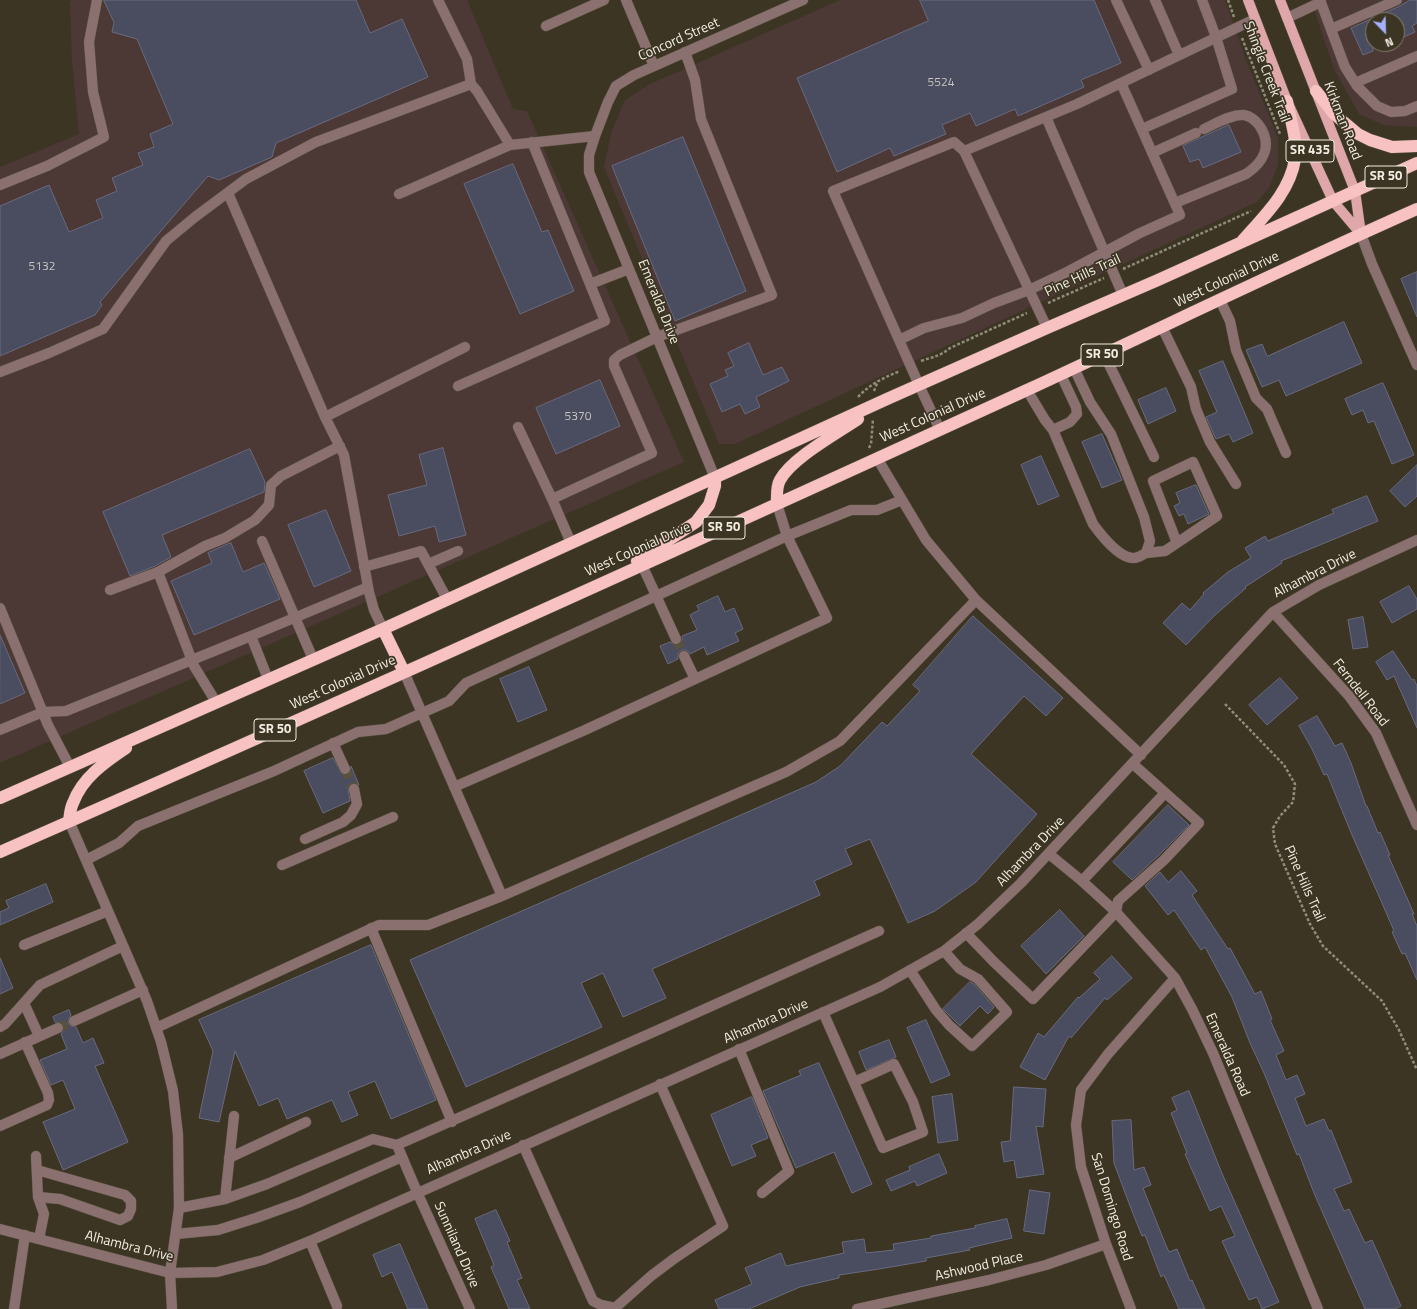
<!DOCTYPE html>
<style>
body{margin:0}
#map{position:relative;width:1417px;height:1309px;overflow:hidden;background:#3c3523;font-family:"Titillium Web",sans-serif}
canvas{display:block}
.north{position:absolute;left:1365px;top:12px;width:40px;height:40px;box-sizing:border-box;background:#3c3523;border:1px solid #857f6f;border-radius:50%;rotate:157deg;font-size:11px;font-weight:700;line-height:16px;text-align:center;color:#f2ede2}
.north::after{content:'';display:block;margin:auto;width:14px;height:18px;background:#a5b1fc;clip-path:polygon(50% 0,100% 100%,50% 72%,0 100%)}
</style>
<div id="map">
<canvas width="1417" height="1309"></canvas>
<div class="north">N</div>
</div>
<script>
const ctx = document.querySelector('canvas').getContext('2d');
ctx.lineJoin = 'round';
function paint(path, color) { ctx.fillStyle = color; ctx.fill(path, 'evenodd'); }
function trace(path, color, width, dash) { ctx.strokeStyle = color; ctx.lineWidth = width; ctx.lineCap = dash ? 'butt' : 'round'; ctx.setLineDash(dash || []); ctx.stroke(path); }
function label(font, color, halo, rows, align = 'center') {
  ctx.font = font + ' "Titillium Web",sans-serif'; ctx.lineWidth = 3.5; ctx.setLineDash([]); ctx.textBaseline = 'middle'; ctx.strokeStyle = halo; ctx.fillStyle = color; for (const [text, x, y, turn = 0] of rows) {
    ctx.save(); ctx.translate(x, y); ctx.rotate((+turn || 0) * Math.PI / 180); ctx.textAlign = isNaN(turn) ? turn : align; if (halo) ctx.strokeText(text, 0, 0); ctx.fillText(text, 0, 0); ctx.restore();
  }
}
paint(new Path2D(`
 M72,0h395l46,109 14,2 157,351 -684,301v-596l79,-33 -7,-72 -2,-60z
 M840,0h385l20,57 33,81v27l-9,23 -12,14 -522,242h-16l-115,-277 7,-34 14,-33 25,-16z
 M1311,0h106v127l-34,-2 -24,-11 -25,-45zM1373,20h24v24h-24z`), '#4c3835');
const building = new Path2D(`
 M104,0h252l14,33 32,-14 26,58 -152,66 -4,14 -53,23 -11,-4 -108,126 2,3 -7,10 -95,41v-150l49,-21 20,47 34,-14 -7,-18 21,-9 -5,-13 31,-13 -5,-12 16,-6 -4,-13 23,-10 -36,-85 -25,-7 2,-9z
 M920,0h174l27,63 -40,17 3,7 -66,29 -3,-7 -39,17 -6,-13 -28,12 4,9 -52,22 -4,-8 -53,24 -40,-94 131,-57z
 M1410,0h7v23l-5,3 3,6 -18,8v-20h-24v31l-10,4 -12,-27 49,-22z
 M1229,125l12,27 -38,16 -4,-9 -9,3 -7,-16z
 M683,137l63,154 -71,30 -63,-155z
 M513,164l29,68 6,-2 26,61 -54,23 -56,-130z
 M1417,272v45l-16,-38z
 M1344,322l18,41 -76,33 -7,-16 -17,7 -16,-37 16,-6 5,12z
 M749,343l14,32 19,-8 7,14 -33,16 4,10 -15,7 -5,-10 -18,8 -12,-28 18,-8 -3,-6 9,-4 -6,-13z
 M1223,361l30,72 -20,9 -4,-8 -13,5 -10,-22 11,-5 -18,-41z
 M600,380l20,46 -64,28 -20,-46z
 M1383,383l31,72 -22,9 -18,-43 -6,2 -5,-13 -11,5 -7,-16z
 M1166,388l10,23 -28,13 -10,-24z
 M1102,434l20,46 -20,8 -20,-46z
 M443,448l23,87 -27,7 -4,-16 -36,10 -11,-41 39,-10 -8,-30z
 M250,449l15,33 -1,10 -102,43 9,22 -16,9 -25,10 -27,-64z
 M1041,456l18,40 -21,9 -17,-40z
 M1417,465v31l-12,11 -15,-16z
 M1196,485l13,29 -21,10 -4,-10 -5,2 -5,-10 6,-3 -4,-10z
 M1367,496l11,25 -97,40 1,2 -37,24 1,1 -32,28 -28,29 -23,-22 19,-20 8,7 14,-16 -1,-1 25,-21 23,-14 -6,-10 20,-12 3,5 66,-28 -2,-3z
 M326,510l25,61 -37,16 -26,-62z
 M231,543l12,29 21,-9 16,36 -86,36 -23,-54 41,-18 -4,-10z
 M1409,586l8,13v10l-25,14 -12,-21z
 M718,596l7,16 9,-4 9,21 -8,4 4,8 -32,14 -3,-8 -14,7 -3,-4h-5l-4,3v6l-10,5 -8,-18 10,-4 5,3h4l3,-5v-4l15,-6 -7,-15 9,-5 -2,-4z
 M973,616l90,82 -17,18 -22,-20 -53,58 66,60 -61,68 -41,29 -27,12 -38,-84 -25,10 7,15 -38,17 6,14 -168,74 14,29 -43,19 -20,-44 -22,10 21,44 -136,60 -56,-127 406,-178 24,-16 42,-44 5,4 33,-35 -7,-6z
 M1363,617l5,30 -15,2 -5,-29z
 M0,635l25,58 -25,11z
 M1393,651l19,29 2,-1 3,7v42l-23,-52 -7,4 -11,-18z
 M529,667l18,43 -29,12 -18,-43z
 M1280,678l18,20 -31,27 -18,-20z
 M1317,716l18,30 7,-3 9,20 15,43h1l11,27 2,-1 10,23h-2l26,59h-2l5,12v54l-12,-27 -3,1 -10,-22 2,-1 -12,-28 -30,-68 -25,-61 -3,1 -12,-26 -13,-23z
 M333,758l9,16 3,1 5,-2 1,-7 8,19 -6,-2 -5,4 2,14 -27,12 -19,-42z
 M1168,805l21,20 -30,30 -27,25 -19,-18z
 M1181,871l16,20 -5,4 36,54 2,-1 25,46 6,-3 11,28 -2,1 14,31 -8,4 10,25 11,-5 8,19 -10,4 11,28 18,-7 5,12 2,-1 21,52 -18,7 10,22 5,-2 16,34 7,-3 29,66 -6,3h-30l-51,-116 -15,-39 -2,1 -33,-82 -14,-30 -18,-46 -27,-50 -4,3 -27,-40 -6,5 -23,-29 15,-14 8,10z
 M46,884l7,18 -53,23v-13l9,-4 -3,-7z
 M1060,910l24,26 -38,38 -25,-28z
 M371,945l65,155 -45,19 -16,-38 -27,11 10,23 -16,7 -10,-22 -45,19 -9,-21 -19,8 -24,-55 -16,71 -20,-4 14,-67 -14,-31z
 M1112,956l20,22 -25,22 -2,-2 -34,40 -2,-2 -24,44 -25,-13 18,-34 6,4 34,-40 1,1 21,-19 -6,-6z
 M0,958l13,30 -13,6z
 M970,982l4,2 20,23 -6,7 -8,-8 -20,20 -17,-17z
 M69,1010l2,5 -2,3 -1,5 3,3 5,1 7,16 10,-5 11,25 -9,3 33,76 -65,28 -20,-48 32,-13 -12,-29 -12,5 -11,-25 27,-11 -6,-15 2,-3 1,-5 -3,-3 -6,-1 -2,-5z
 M926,1020l24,55 -19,8 -24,-55z
 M889,1040l7,17 -30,13 -7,-18z
 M819,1063l53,121 -20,9 -18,-41 -38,16 -33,-77 38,-16 -2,-4z
 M1014,1087l32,2 -3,38 -7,-1 8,48 -27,4 -3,-18 -10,2 -3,-20 9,-1z
 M1189,1091l32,80 58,131 -17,7 -5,-12 -8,3 -27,-59 13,-5 -14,-30 -11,5 -25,-57 2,-1 -16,-40 6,-3 -5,-12z
 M952,1094l6,46 -20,3 -6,-46z
 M752,1097l16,41 -17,7 5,11 -24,10 -21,-51z
 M1131,1120l3,50 10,-3 7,18 -8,3 22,55 4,9 8,-3 13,32 2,-1 13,29h-26l-15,-34 -3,2 -16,-42 -3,1 -12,-30 -16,-43 -2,-42z
 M939,1154l8,19 -30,13 -2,-5 -24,10 -5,-11 24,-10 -1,-3z
 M1030,1190l20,3 -6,41 -20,-3z
 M496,1210l14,31 -3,1 15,36 -5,2 13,29h-21l-18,-42 3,-2 -19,-46z
 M1007,1219l5,19 -43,10 1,2 -44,8v3l-47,8 -40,6v3l-39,9 -51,22h-30l-4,-9 37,-16 -7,-16 36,-15 5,13 58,-13 -2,-11 22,-3 2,14 28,-3 -1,-6 38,-6v-2l44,-8v-2z
 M400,1244l28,65h-20l-16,-37 -10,5 -9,-22z`);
paint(building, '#4a4c5f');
trace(building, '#696a7f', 1);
trace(new Path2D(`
 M676,639l8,17
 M345,769l9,20
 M58,1028l16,-7`), '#575140', 10, [10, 5]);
const minor = new Path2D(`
 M438,0l29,59 4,25
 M626,0l28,66
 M1116,0l33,70
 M1155,0l24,55
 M1320,0l25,67 12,19 20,20 14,6 14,-1 12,-5
 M1287,18l34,-16
 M546,26l58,-26
 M1331,29l66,-29
 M1355,83l62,-27
 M1046,117l77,178
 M1142,129l90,-40 -16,-52 -14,-37
 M532,142l58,142
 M964,151l83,177
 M1152,153l44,-20
 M0,185l47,-19 57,-29 -11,-45 -4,-50 8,-42
 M228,193l97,224
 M399,194l111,-49 85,-9
 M1175,203l71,-29c18,-12 27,-29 13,-49 -4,-5 -9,-9 -15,-10 -13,-1 -29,9 -40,14
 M1361,234l11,30 45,101
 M1220,300l10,21 6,29 20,48 11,11 19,44
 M1162,327l29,60 5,22 14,33 26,42
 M899,340l25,-12 38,-10 32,-15 35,-13 38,-18 73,-39 40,-18 -59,-132
 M1104,354l50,103
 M0,372l49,-19 54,-24 63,-88 29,-24 51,-38 70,-37 155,-58 6,7 33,54
 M458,386l147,-65 -15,-37 39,-15
 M1027,390l18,30 8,10 17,-8 7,-8 -1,-7 -15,-32
 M518,427l34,72 100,-46 -38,-87v-6l6,-5 37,-18 115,-42 -71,-176 -6,-39 -10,-28
 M940,430l-21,-45 -86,-194 121,-49 10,9 113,-47 178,-85
 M1053,430l40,94c8,11 27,35 41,34 4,0 8,-3 12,-5l4,-12 -6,-24 -33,-83 -21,-32 -16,-34
 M877,458l49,82 50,60
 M715,478l-126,-306v-17l6,-19 13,-34 8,-16 18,-11 169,-75
 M552,499l19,44
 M262,541l51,118
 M1146,553l19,-2 52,-35 -24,-54 -40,19 24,62
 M428,564l30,-13
 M642,565l34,74
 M364,567l57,-16 26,48
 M158,572l36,94 22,36
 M110,590l48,-18 47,-26 20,-8 30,-18 14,-15 2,-20 10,-9 59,-30
 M0,608l48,117 22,42
 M1273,612l76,84 27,37 41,92
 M383,629l-9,-19 -5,-18 -25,-137 -19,-38 140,-70
 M684,656l11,23
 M404,672l98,224
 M268,679l-17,-43 117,-49
 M0,730l43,-18 23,-1 185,-75
 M333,743l12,26
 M454,787l131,-57 242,-112 -40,-82 -10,-32
 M69,821l78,180 14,41 12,49 5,44 1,73 -9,65 2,36
 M305,839l38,-17 8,-7 6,-11 -3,-15
 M1049,854l33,27 34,31 59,66 17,31 21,44 105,256
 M86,860l33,-17 19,-17 136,-55 84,-39 28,-3 63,-28 17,-18 321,-147 64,-26h26l25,-10
 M282,865l111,-48
 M1082,881l83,-88
 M371,928l81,194
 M966,933l27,28 40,38 83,-87 2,-11 46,-41 35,-37 -66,-59
 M24,945l84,-34
 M910,970l26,40 13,15 23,21 35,-34 -29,-33 -18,-10 -16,-18
 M24,1003l15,33
 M823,1012l60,136 40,-16 -10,-30 -19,-38 -40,18
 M74,1021l69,-31
 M0,1027l5,-3 35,-39 83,-39
 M156,1028l223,-103h49l74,-29 284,-124 54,-31 136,-141 165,155
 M739,1049l50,122 -27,22
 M0,1054l58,-26
 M0,1126l47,-21 2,-5 -1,-7 -23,-51
 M523,1145l70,156 8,4 14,3 36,-32 24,-18 48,-32 -63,-142
 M36,1156l2,41 6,17 -5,25
 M229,1158l77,-36
 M37,1170l88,25 6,6v8l-3,7 -8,4 -60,-21 -22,-2
 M225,1199l9,-83
 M179,1208l46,-9 42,-15 106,-45 24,6
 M0,1229l170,44 47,-1 46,-12 47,-19 570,-254 64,-36 34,-27 43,-41 252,-271 46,-27 98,-45
 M176,1234l42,-4 38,-12 44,-16 102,-45
 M310,1241l27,65
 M14,1309l11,-74
 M470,1309l-53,-117 -20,-47 261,-115 221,-99
 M857,1309l132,-29 57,-15 60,-21
 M1131,1309l-25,-65 -25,-77 -5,-42 5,-35 27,-36 67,-76`);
const major = new Path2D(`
 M1248,0l39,101 46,100 28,33
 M1280,0l75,191 6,43`);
const highway = new Path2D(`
 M1316,91l18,23 24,20 12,6 22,7 25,-1
 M1243,240c21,-24 47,-48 52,-81 3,-17 -5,-41 -8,-58
 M777,504c0,-8 -1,-17 3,-24 12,-22 56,-46 78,-61
 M637,561l59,-39 13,-17 6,-19v-8
 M383,629l21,43
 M0,798l383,-169 504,-230 160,-71 111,-48 259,-117
 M69,821c1,-6 1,-12 4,-18 9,-25 32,-41 53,-55
 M0,852c344,-151 686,-306 1027,-462 130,-60 259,-123 390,-181`);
trace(minor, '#595242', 11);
trace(major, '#595242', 11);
trace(highway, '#595242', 13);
trace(new Path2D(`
 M1228,0l6,17
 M1242,38l38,96
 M1123,269l128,-58
 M1048,303l56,-25
 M921,361c11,-4 20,-5 29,-13l77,-35
 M874,391l4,-10
 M858,397c12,-13 25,-19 42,-26
 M869,448l2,-4 2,-25
 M1225,704l59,61 11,19 -2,18 -13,14 -7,12 2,16 35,80 13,22 59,55 17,29 18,40`), '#918b7c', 2.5, [3, 2]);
trace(minor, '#8b7070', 10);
trace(major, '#dfa7a9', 10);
trace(highway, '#f8c2c3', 12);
label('12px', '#c8c5c1', null, [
 ["5524",941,83],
 ["5132",42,267],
 ["5370",578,417]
]);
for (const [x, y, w] of [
 [1310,151,48],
 [1386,177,42],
 [1102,355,42],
 [724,528,42],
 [275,730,42]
]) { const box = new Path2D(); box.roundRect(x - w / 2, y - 11, w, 22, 3); ctx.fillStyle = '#3c3523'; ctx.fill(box); trace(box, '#f2ede2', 1); }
label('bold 13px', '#f2ede2', null, [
 ["SR 435",1310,151],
 ["SR 50",1386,177],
 ["SR 50",1102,355],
 ["SR 50",724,528],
 ["SR 50",275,730]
]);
label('14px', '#f2ede2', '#3c3523', [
 ["Concord Street",679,40,-24],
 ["Shingle Creek Trail",1266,72,69],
 ["Kirkman Road",1342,121,69],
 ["Pine Hills Trail",1083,276,-25],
 ["West Colonial Drive",1227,280,-25],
 ["Emeralda Drive",658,302,68],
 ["West Colonial Drive",933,416,-24],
 ["West Colonial Drive",638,550,-24],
 ["Alhambra Drive",1315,574,-27],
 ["West Colonial Drive",343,683,-24],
 ["Ferndell Road",1360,693,52],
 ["Alhambra Drive",1031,852,-46],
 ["Pine Hills Trail",1304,884,66],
 ["Alhambra Drive",766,1022,-24],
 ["Emeralda Road",1227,1055,66],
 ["Alhambra Drive",469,1153,-24],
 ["San Domingo Road",1111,1207,73],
 ["Sunniland Drive",456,1245,66],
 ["Alhambra Drive",129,1247,14],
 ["Ashwood Place",979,1267,-13]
]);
</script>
